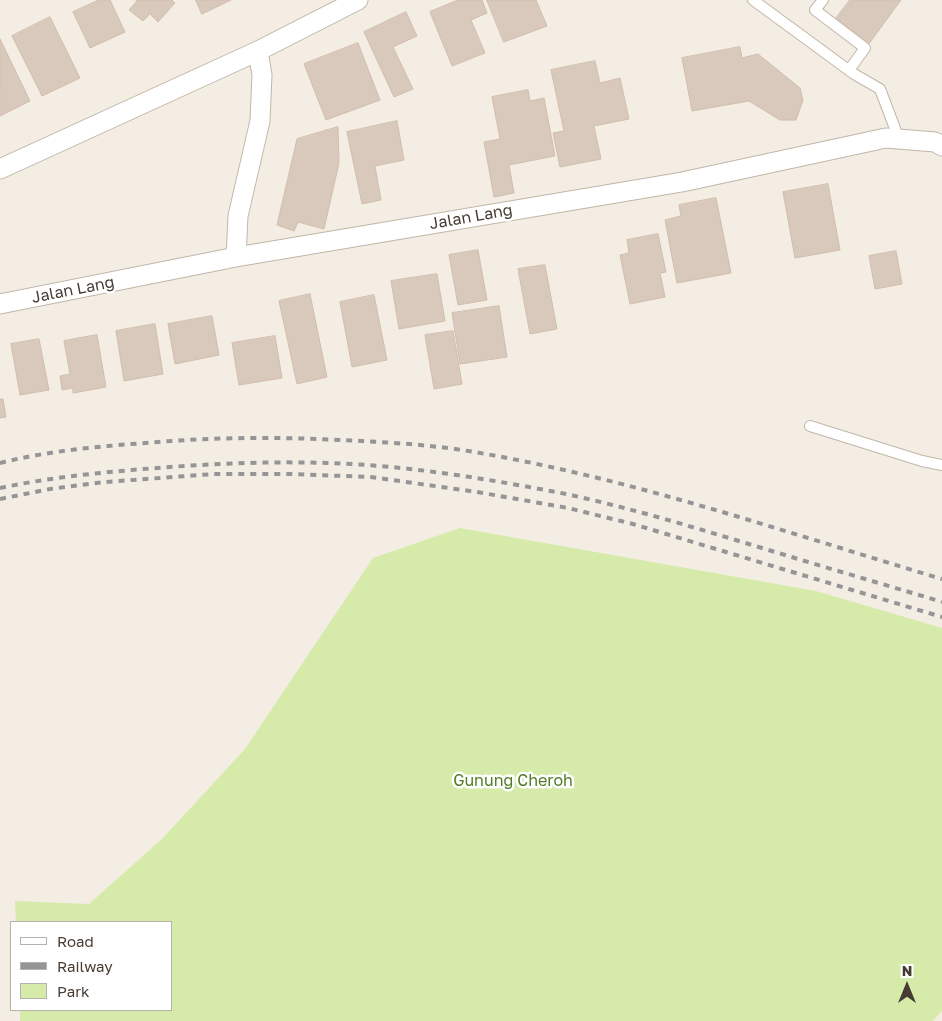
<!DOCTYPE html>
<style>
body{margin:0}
#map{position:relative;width:942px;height:1021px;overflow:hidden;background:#f3ede4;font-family:"Golos Text",sans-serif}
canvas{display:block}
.legend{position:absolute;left:10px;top:921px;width:162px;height:90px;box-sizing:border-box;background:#fff;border:1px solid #b5b1ad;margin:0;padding:6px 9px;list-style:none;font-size:15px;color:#463c33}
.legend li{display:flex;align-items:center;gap:10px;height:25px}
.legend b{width:25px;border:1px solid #b5b1ad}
.north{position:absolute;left:882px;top:961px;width:50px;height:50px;-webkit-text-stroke:4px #fff;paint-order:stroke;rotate:0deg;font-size:14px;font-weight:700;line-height:20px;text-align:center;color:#463c33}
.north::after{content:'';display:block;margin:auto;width:18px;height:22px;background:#463c33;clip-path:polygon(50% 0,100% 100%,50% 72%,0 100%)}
</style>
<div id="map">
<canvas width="942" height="1021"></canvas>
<ul class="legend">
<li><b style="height:6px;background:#fff"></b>Road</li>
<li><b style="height:6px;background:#959595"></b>Railway</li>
<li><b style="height:14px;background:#d6eba9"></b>Park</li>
</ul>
<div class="north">N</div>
</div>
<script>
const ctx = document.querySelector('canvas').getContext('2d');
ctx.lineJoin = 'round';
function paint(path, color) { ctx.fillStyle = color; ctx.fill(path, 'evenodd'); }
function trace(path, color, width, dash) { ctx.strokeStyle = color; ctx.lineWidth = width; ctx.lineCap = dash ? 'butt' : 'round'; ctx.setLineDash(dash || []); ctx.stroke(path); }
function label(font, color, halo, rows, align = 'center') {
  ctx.font = font + ' "Golos Text",sans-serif'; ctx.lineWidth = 5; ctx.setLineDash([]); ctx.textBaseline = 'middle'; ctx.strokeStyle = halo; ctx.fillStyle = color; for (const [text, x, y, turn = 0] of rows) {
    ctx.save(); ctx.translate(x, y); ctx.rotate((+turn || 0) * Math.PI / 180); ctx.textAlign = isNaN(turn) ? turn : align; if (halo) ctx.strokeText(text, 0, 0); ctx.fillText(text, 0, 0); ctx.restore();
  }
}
paint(new Path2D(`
 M460,528l356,63 126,37v383l-9,10h-913v-11h151v-88h-155l-1,-21 74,3 74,-66 82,-89 128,-191z`), '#d6eba9');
const building = new Path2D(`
 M99,0h11l15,32 -35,16 -17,-36z
 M136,0h36l3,3 -17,19 -8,-8 -7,7 -14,-11 8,-9z
 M196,0h35l-29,14z
 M458,0h24l5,13 -16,7 14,33 -33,13 -22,-54z
 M487,0h49l11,26 -43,16z
 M850,0h51l-33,45 -34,-24z
 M406,12l11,24 -24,11 20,42 -19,8 -30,-65z
 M50,17l30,61 -38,18 -30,-60z
 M0,39l30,62 -30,15z
 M358,43l22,57 -54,20 -22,-56z
 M740,47l2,11 16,-4 42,34 3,12 -7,20h-16l-31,-19 -57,10 -10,-53z
 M595,61l5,22 20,-5 9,41 -35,7 7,33 -41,8 -7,-34 11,-2 -13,-61z
 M528,90l2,11 14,-3 11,58 -46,9 5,28 -20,4 -10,-55 16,-3 -8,-42z
 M397,121l7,39 -29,6 6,34 -19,4 -15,-72z
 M338,127l1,36 -15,66 -26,-7 -4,9 -17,-6 20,-86z
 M828,184l12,66 -45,8 -12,-66z
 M716,198l15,75 -54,10 -12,-63 16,-4 -2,-11z
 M658,234l8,38 -6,1 5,24 -35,7 -10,-49 9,-2 -2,-13z
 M478,250l9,50 -29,5 -9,-50z
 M896,251l6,33 -27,5 -6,-33z
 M545,265l12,64 -27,5 -12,-65z
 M437,274l8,47 -46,8 -8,-48z
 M310,294l17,83 -30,7 -18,-83z
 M374,295l13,65 -35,7 -12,-65z
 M499,306l8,51 -47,7 -8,-51z
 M212,316l7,39 -44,9 -7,-40z
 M155,324l8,50 -39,7 -8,-50z
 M453,331l9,53 -28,5 -9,-54z
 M97,335l9,52 -33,6v-5l-11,2 -2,-14 10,-2 -6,-33z
 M275,336l7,42 -43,7 -7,-42z
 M39,339l10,51 -29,5 -9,-51z
 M0,399h3l3,18 -6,1z`);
paint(building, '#d9c9bc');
trace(building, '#d1bdab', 1);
const lane = new Path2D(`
 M753,0l101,74 26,15 19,50
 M823,0l-8,10 50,38 -16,22
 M810,426l112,35 20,4`);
const street = new Path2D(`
 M0,169l258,-118 100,-51
 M236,257l2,-41 22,-95 2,-46 -4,-24
 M0,304l236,-47 446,-75 204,-44 49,4 7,4`);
trace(lane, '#c2b6a9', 12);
trace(street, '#c2b6a9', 21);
trace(lane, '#fff', 10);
trace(street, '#fff', 19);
trace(new Path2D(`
 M0,463c51,-13 105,-17 158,-21 61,-5 122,-5 183,-2 40,2 81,4 121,10 163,26 322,82 480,129
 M0,488c47,-10 95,-15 144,-19 60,-5 122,-8 183,-6 78,2 162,16 239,31 74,16 146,39 219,61 52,16 105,31 157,47
 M0,499l50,-10 55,-7 109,-8h76l81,3 106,15 91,16 65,16 309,93`), '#959595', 4, [6, 6]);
label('16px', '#463c33', '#fff', [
 ["Jalan Lang",471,217,-10],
 ["Jalan Lang",73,290,-11]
]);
label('16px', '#507b23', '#fff', [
 ["Gunung Cheroh",513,781]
]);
</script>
